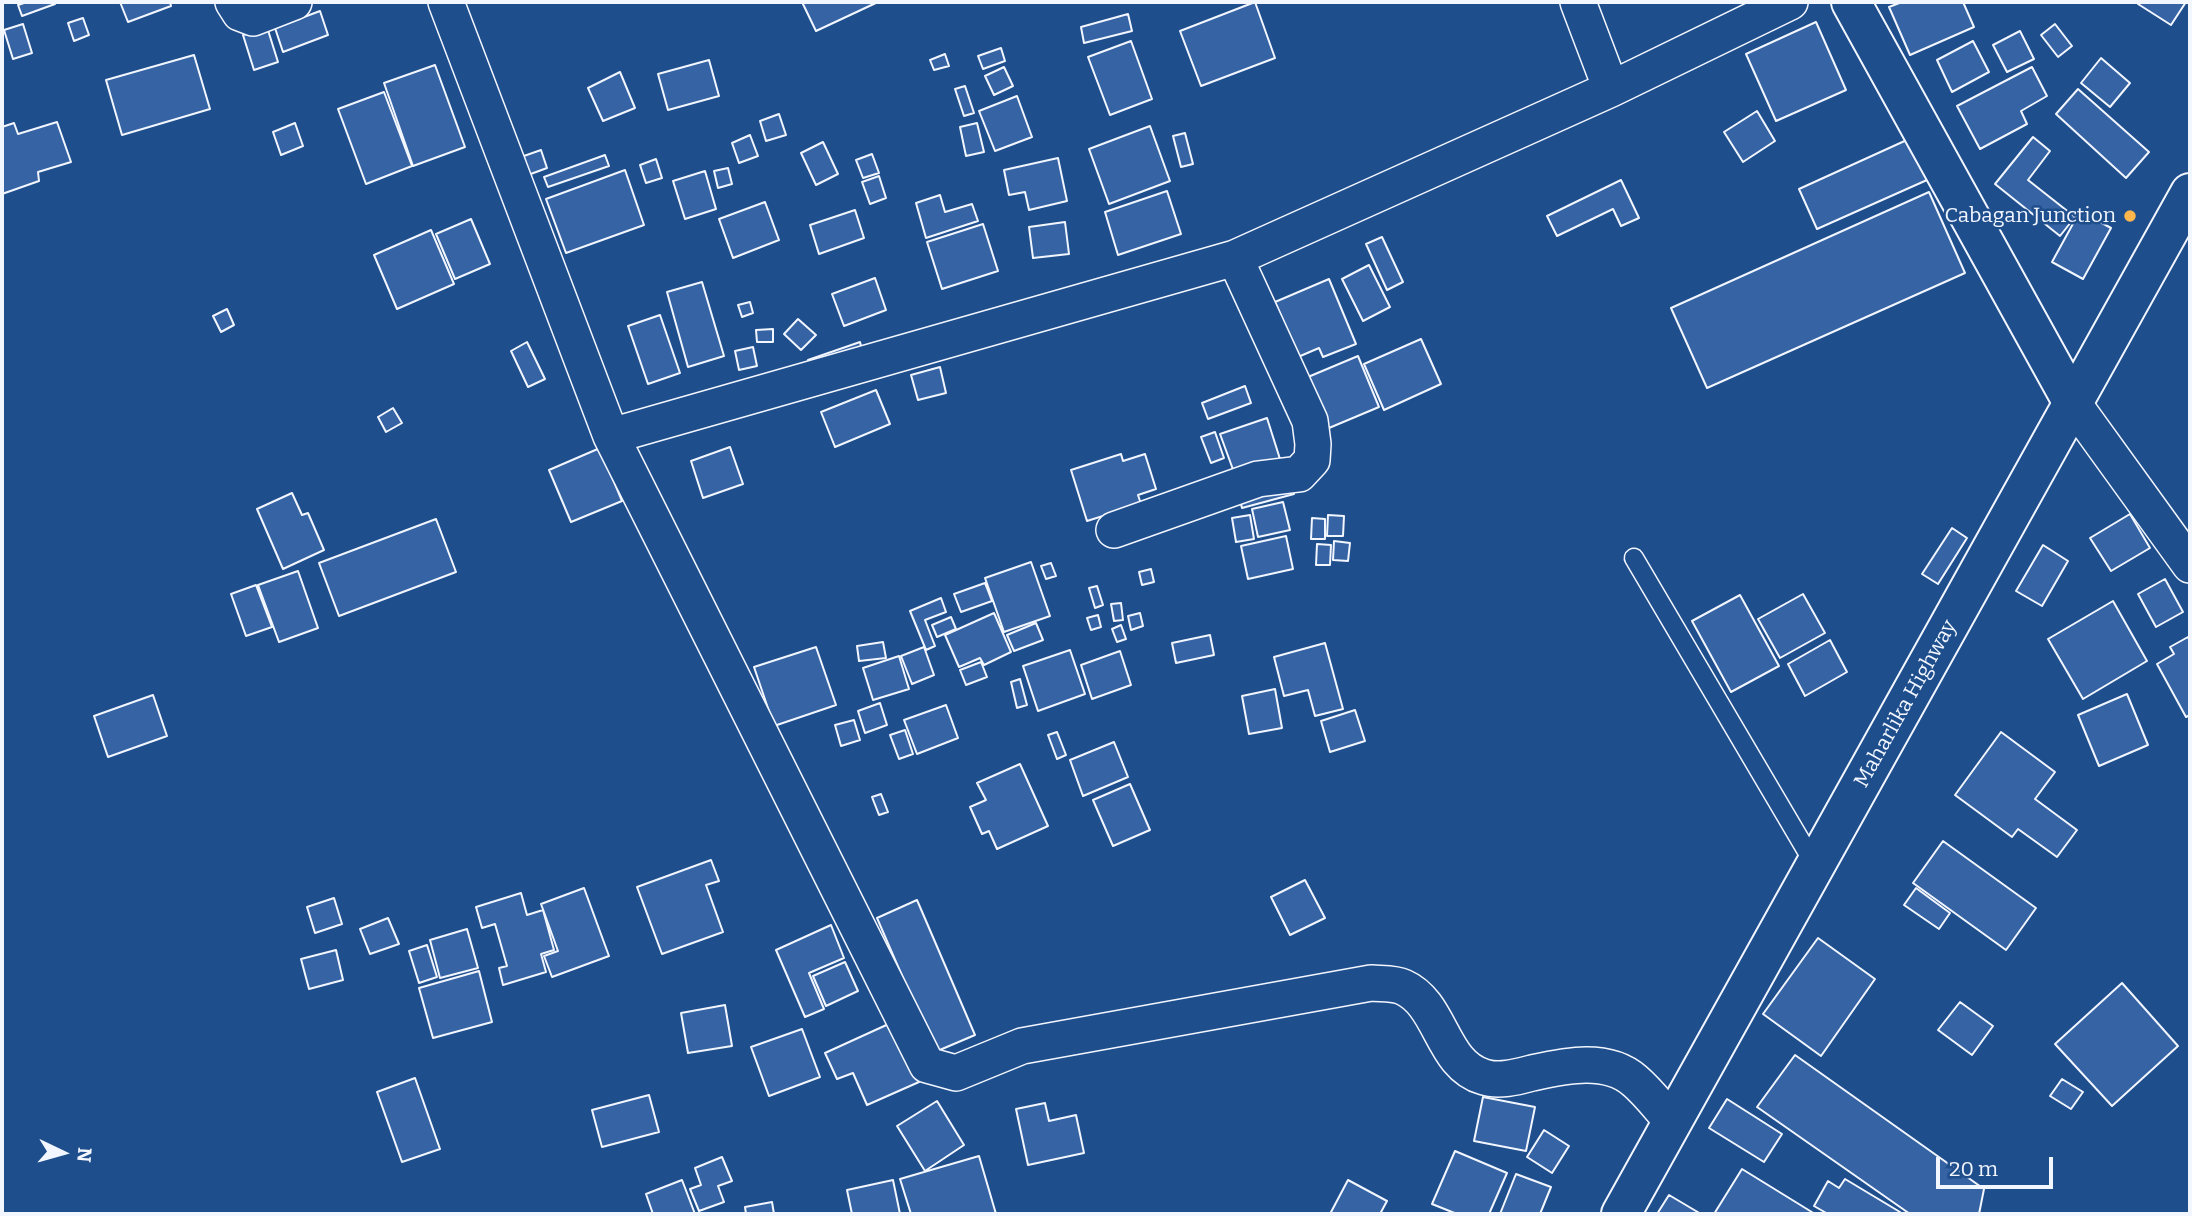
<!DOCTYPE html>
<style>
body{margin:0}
#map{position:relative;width:2192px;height:1216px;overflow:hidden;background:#1f4e8c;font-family:Bitter,serif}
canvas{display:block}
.frame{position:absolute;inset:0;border:4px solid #f2f6ff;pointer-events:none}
.north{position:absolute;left:28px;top:1118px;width:70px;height:70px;-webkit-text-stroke:5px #1f4e8c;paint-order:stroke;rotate:95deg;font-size:19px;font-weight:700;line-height:28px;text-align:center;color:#f2f6ff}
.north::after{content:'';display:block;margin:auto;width:24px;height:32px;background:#f2f6ff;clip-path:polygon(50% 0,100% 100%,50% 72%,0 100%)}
.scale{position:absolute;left:1936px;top:1157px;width:117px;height:32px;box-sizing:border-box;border:4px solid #f2f6ff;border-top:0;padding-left:9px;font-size:21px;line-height:24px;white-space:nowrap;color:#f2f6ff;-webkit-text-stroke:5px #1f4e8c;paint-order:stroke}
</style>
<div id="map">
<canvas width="2192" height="1216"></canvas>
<div class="frame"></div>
<div class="north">N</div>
<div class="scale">20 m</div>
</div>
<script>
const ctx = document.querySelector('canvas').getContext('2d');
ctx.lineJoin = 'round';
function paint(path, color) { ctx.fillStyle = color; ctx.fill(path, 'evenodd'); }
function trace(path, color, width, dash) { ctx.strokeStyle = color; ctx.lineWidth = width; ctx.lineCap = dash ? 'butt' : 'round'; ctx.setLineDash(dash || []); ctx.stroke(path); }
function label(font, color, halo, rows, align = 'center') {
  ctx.font = font + ' Bitter,serif'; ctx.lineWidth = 5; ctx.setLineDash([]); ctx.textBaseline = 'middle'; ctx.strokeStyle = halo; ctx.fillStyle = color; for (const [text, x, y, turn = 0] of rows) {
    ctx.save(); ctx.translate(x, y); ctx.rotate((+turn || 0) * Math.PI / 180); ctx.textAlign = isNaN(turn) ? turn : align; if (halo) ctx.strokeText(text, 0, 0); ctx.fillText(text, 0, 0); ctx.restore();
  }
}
const building = new Path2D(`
 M27,2h27l1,2 -33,12 -4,-11z
 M120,2h50l1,4 -43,16z
 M802,2h76l-62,29z
 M1255,2l20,56 -74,28 -21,-55z
 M1902,2h61l11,25 -64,28 -21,-48z
 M2140,2h46l-15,23 -33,-21z
 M320,11l8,24 -45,17 -8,-24z
 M1128,14l4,17 -48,12 -3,-16z
 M83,18l6,17 -15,6 -6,-18z
 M1816,22l30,68 -70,31 -30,-67z
 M23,24l9,29 -19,6 -9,-29z
 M2055,24l17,22 -14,11 -17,-22z
 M267,27l11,35 -24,8 -11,-35z
 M2020,31l14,28 -27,13 -14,-27z
 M1131,41l21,58 -42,16 -22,-58z
 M1973,41l16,31 -37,20 -15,-32z
 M1001,48l4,13 -22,8 -5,-13z
 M945,54l4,12 -15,4 -4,-10z
 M194,55l16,54 -88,26 -16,-55z
 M2101,58l29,25 -20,24 -29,-24z
 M709,60l10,36 -51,14 -10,-36z
 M435,65l30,82 -52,19 -29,-83z
 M1004,67l9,19 -19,9 -9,-19z
 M2032,67l15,29 -26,15 6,13 -47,25 -23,-43z
 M620,72l15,36 -32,13 -15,-33z
 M965,86l9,27 -10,3 -9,-27z
 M2078,89l71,63 -23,26 -70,-64z
 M384,92l28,74 -46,18 -28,-75z
 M1017,96l15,41 -37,14 -16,-40z
 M1757,111l18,30 -32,21 -19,-30z
 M779,114l7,21 -20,6 -6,-20z
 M57,122l14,40 -33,10 1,9 -37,13v-67l12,-4 4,11z
 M295,123l8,23 -22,9 -8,-23z
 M977,123l7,29 -18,4 -6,-29z
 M1150,126l20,55 -61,23 -20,-55z
 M1185,133l8,31 -12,3 -8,-31z
 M750,135l8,21 -19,7 -7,-20z
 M2033,137l17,14 -22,29 47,37 -15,19 -65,-52z
 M1909,139l18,41 -110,49 -18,-40z
 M823,142l15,32 -22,11 -15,-32z
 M541,150l6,18 -19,7 -7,-18z
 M872,154l7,19 -16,5 -7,-18z
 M605,155l4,11 -61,21 -4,-10z
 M1058,158l9,43 -38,9 -4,-18 -16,3 -5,-25z
 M656,159l6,19 -16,5 -6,-18z
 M728,168l4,16 -14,4 -4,-17z
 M625,170l19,55 -78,28 -20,-54z
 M705,171l11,38 -31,10 -12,-38z
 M879,176l7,22 -16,6 -8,-22z
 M1621,180l18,38 -18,8 -8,-17 -56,27 -10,-20z
 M1167,191l14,43 -63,21 -13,-43z
 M1929,192l36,81 -258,115 -36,-80z
 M940,195l5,17 27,-8 6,17 -52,17 -10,-35z
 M765,202l14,38 -46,18 -14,-39z
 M855,210l9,28 -45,16 -9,-29z
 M2080,211l31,17 -28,51 -31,-17z
 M471,219l19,45 -35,15 -19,-45z
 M1065,222l4,32 -36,4 -4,-31z
 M983,224l15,47 -56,18 -15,-47z
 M431,230l23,54 -57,25 -23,-54z
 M1382,237l21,45 -16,8 -21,-46z
 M1369,265l21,42 -27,14 -21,-42z
 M875,278l11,32 -42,16 -12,-32z
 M1329,279l27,65 -33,13 -4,-9 -21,9 -23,-55z
 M702,282l22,74 -36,11 -21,-75z
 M750,302l3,11 -11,4 -4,-12z
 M227,309l7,16 -13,7 -8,-16z
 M660,315l20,58 -32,11 -20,-58z
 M798,319l18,16 -15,15 -17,-16z
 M773,329v13h-16l-1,-12z
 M1421,339l20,45 -57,26 -20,-46z
 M527,342l18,37 -17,8 -17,-36z
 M860,342l3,12 -52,18 -3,-12z
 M753,347l4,19 -18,4 -4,-19z
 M1358,356l21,51 -50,21 -21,-51z
 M940,367l6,26 -28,7 -7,-25z
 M1245,386l6,17 -43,16 -6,-16z
 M876,390l14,34 -55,23 -14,-35z
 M393,408l9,15 -16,9 -8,-15z
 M1267,418l13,41 -45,16 -15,-41z
 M1215,432l9,26 -13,5 -10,-26z
 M730,447l13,37 -40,14 -12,-37z
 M600,448l22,53 -51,21 -22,-52z
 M1121,454l2,7 22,-7 11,35 -18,6 3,9 -54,17 -16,-51z
 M1290,479l4,15 -52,14 -4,-15z
 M292,493l10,22 6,-2 16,37 -41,19 -26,-60z
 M1283,502l7,28 -32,7 -6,-28z
 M2130,514l20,34 -39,23 -21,-33z
 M1250,515l4,24 -18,3 -4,-24z
 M1328,515l16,1 -1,20h-16z
 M1312,518l13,1v20h-14z
 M436,519l20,53 -117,44 -20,-53z
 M1952,528l15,10 -29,46 -16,-10z
 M1286,536l7,33 -45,10 -7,-33z
 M1334,541l16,2 -2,18 -15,-1z
 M1317,544l14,1 -1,20h-14z
 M2043,545l25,16 -26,45 -26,-15z
 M1031,562l19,54 -46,16 -19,-54z
 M1051,563l5,13 -10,3 -5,-13z
 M1151,569l3,13 -12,3 -3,-13z
 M298,571l20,57 -39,14 -21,-57z
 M2165,579l18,33 -27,15 -18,-33z
 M985,583l7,18 -31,11 -7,-18z
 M256,585l16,42 -26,9 -15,-42z
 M1097,586l6,19 -8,3 -6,-20z
 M1803,594l22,39 -45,25 -22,-39z
 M1740,595l39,71 -48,26 -39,-71z
 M941,598l5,14 -21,8 10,26 -9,4 -16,-39z
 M2113,601l34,60 -64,38 -35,-60z
 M1121,603l2,17 -9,1 -3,-17z
 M994,613l17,39 -27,13 -4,-7 -21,9 -14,-32z
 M1140,613l3,13 -12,4 -3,-14z
 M1098,615l3,12 -10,3 -4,-12z
 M951,617l5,12 -19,8 -5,-12z
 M1036,623l7,17 -29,11 -7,-16z
 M1121,625l5,14 -9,3 -5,-13z
 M1210,635l4,20 -38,8 -4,-20z
 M2188,637l2,5v73l-4,2 -29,-53 17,-10 -4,-7z
 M1830,640l17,32 -42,24 -17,-32z
 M883,642l3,16 -27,3 -2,-15z
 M1325,643l18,66 -28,7 -7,-26 -24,6 -10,-39z
 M816,647l20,58 -62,21 -20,-59z
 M924,647l10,28 -22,9 -11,-28z
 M1070,650l15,44 -47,17 -15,-45z
 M1120,651l11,34 -39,14 -11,-34z
 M899,656l10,33 -36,11 -10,-32z
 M981,662l6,15 -21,8 -6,-15z
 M1020,679l7,26 -10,3 -6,-26z
 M1275,689l7,39 -33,6 -7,-38z
 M2127,694l21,51 -49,21 -21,-51z
 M153,695l14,41 -59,21 -14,-41z
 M880,703l7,22 -22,8 -7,-22z
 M946,705l12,33 -41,16 -13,-34z
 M1355,710l10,31 -35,11 -9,-31z
 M854,720l6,20 -19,6 -6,-21z
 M905,730l8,24 -14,5 -9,-24z
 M1057,732l9,23 -9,4 -9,-24z
 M2001,732l54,40 -20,27 42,31 -20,27 -39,-28 -6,8 -57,-42z
 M1114,742l14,35 -45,19 -13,-36z
 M1020,764l28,62 -51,23 -8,-18 -7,3 -12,-27 16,-7 -9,-17z
 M1130,784l20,46 -37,16 -20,-46z
 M881,794l7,18 -9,3 -7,-18z
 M1943,841l93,67 -30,42 -93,-67z
 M711,860l8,21 -13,4 17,47 -61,22 -25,-67z
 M1305,880l20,38 -35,17 -19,-38z
 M584,888l25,68 -57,21 -8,-21 14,-5 -17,-47z
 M1916,888l34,25 -11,16 -35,-24z
 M521,893l6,22 16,-5 11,40 -13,4 5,18 -43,13 -4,-17 8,-2 -12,-42 -13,4 -6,-21z
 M334,898l8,26 -27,9 -8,-26z
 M917,900l58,135 -40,17 -58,-134z
 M388,918l11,26 -29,10 -10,-25z
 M831,925l13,33 -35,15 15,36 -19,8 -29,-67z
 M467,929l11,39 -38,10 -10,-38z
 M1818,938l57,41 -54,77 -58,-42z
 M427,945l10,32 -18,6 -10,-32z
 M336,950l7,30 -34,9 -8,-30z
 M845,962l13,29 -32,15 -13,-30z
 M479,971l13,51 -59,16 -14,-50z
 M2122,983l56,63 -66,60 -57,-62z
 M1960,1002l33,24 -21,29 -34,-25z
 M725,1005l7,41 -44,7 -7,-40z
 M893,1022l26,60 -52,23 -14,-32 -16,6 -12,-26z
 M802,1029l18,48 -51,19 -18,-49z
 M1795,1055l189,134 -5,25h-69l-153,-107z
 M415,1078l25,71 -38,13 -25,-70z
 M2062,1079l21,13 -12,17 -21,-13z
 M649,1095l10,37 -57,15 -10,-37z
 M1483,1097l52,10 -9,44 -52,-10z
 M1727,1099l55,35 -18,28 -55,-34z
 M937,1101l27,44 -39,26 -28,-45z
 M1045,1103l4,18 27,-6 8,38 -56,12 -12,-56z
 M1544,1130l25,16 -17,27 -25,-16z
 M1455,1151l52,22 -18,41h-32l-25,-10z
 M979,1156l17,58h-85l-11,-35z
 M722,1157l10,24 -14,5 6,16 -25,9 -9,-22 11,-4 -6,-17z
 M1742,1169l73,45h-101z
 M1516,1174l35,13 -11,27h-40z
 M1845,1179l55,33 -2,2h-70l-14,-8 14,-25 11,7z
 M682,1180l13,34h-42l-7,-20z
 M893,1180l7,34h-48l-5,-24z
 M1348,1180l39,21 -7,13h-50z
 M1669,1195l32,19h-44z
 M772,1202l2,12h-28l-1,-7z`);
paint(building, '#3563a3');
trace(building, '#f2f6ff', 2);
const service = new Path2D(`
 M1634,558l181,307`);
const minor = new Path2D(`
 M233,2l7,11 13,5 41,-16
 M446,2l165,434 316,629 29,8 66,-27 349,-63c10,1 23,0 32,4 39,17 38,78 81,90 15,5 33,0 48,-4 32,-7 75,-17 103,8 13,11 25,27 37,40
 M1578,2l33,87
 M2073,403l117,162
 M611,436l624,-178 376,-169 179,-87
 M1114,530l144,-51 41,-5 13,-14 1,-16 -3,-23 -75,-163`);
const tertiary = new Path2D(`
 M1851,2l222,401`);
const primary = new Path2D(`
 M1621,1214l569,-1021`);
trace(service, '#f2f6ff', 21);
trace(minor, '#f2f6ff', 38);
trace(tertiary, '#f2f6ff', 42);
trace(primary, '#f2f6ff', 42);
trace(service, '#1f4e8c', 18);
trace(minor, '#1f4e8c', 35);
trace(tertiary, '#1f4e8c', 38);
trace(primary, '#1f4e8c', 38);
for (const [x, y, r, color] of [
 [2130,216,7,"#ffb74d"]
]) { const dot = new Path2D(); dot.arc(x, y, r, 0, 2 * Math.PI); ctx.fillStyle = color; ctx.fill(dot); trace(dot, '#1f4e8c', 2.5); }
label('21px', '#f2f6ff', '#1f4e8c', [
 ["Cabagan Junction",2116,216]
], 'right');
label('21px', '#f2f6ff', '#1f4e8c', [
 ["Maharlika Highway",1906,704,-61]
]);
</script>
